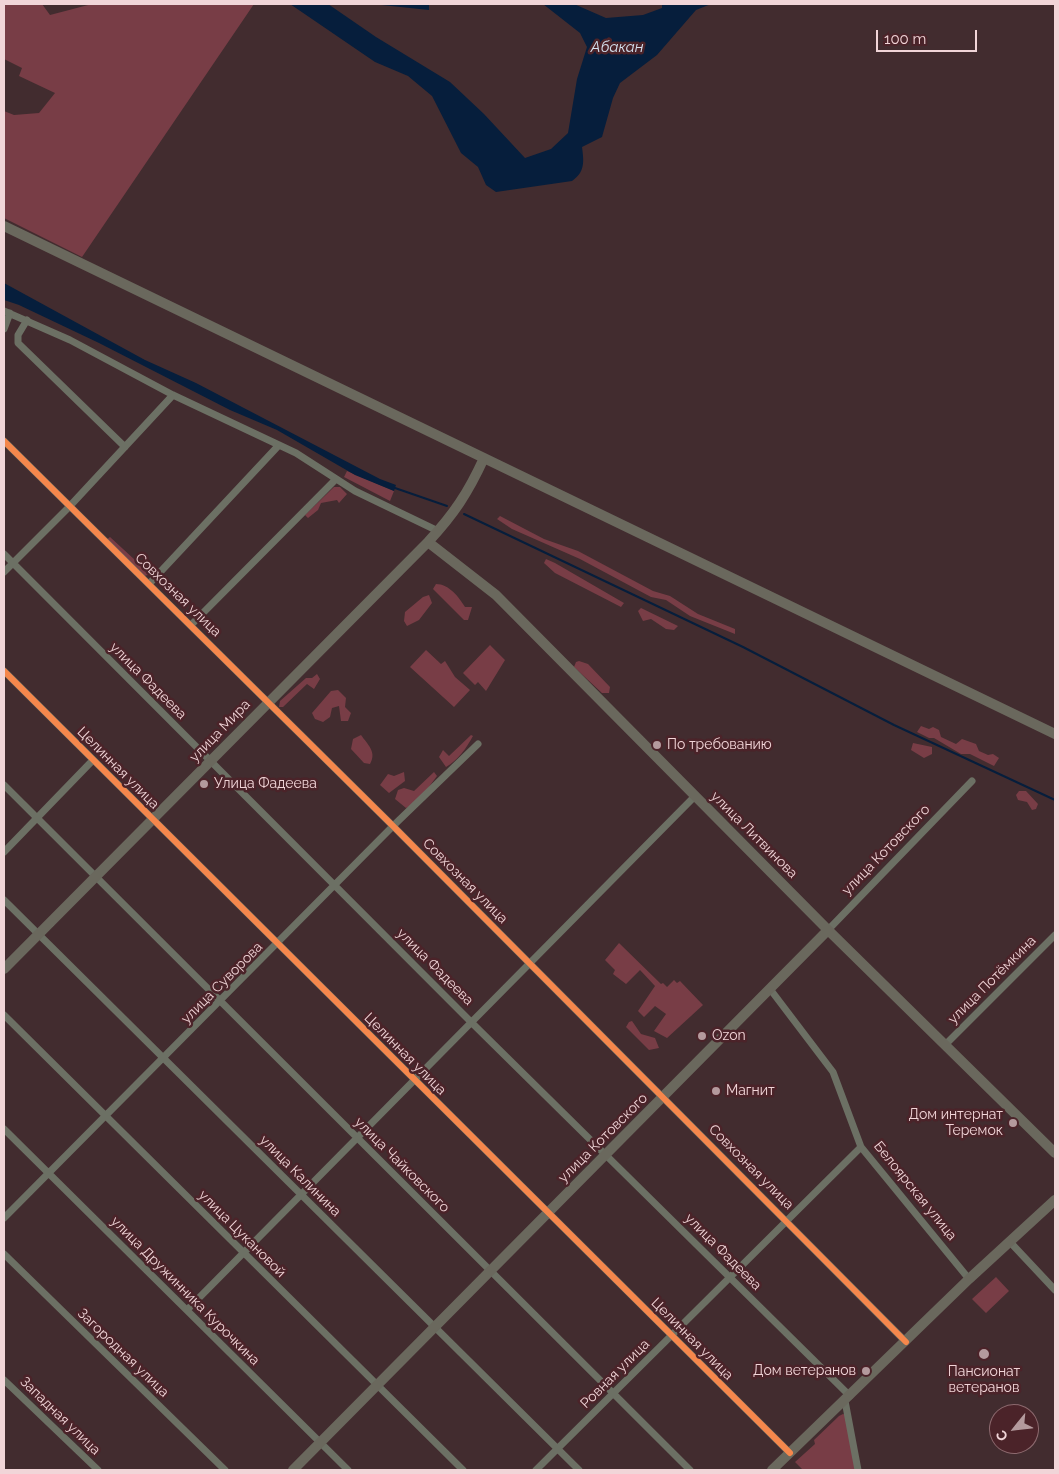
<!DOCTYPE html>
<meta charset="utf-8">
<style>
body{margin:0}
#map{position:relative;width:1059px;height:1474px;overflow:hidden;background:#422c2f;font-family:Raleway,sans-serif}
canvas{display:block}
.frame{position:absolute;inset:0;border:5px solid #f1d5d8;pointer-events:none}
.north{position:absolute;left:989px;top:1404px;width:50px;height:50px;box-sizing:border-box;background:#4b2329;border:1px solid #8d6a6f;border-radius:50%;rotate:241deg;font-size:14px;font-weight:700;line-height:20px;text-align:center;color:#f1d5d8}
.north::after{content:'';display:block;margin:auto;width:18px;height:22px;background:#b49a9d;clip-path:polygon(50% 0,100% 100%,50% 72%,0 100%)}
.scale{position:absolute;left:876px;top:30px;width:101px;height:22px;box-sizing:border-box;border:2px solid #f1d5d8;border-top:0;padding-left:6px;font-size:15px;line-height:18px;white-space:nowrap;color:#f1d5d8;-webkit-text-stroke:4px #4b2329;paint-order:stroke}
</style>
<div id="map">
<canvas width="1059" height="1474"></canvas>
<div class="frame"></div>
<div class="north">С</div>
<div class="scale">100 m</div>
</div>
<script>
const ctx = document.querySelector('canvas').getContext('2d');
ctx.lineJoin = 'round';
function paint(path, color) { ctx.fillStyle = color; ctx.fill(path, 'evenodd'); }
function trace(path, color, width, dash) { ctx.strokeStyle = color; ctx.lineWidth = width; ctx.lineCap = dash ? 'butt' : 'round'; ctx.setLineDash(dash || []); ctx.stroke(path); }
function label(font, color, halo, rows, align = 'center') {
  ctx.font = font + ' Raleway,sans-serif'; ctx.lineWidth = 5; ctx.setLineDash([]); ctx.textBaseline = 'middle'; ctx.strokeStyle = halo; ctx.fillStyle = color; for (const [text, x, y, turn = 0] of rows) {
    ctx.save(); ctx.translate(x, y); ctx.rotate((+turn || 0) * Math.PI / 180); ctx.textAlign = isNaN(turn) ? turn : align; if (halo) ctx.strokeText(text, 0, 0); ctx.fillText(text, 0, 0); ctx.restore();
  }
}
paint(new Path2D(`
 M4,4h38l8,11 42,-11h162l-172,253 -78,-39v-107l10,4 25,-2 16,-20 -36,-17 3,-8 -18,-9z
 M347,471l47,20 -4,10 -46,-24z
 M334,487h6l7,7 -8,9 -2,-3 -16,3 -3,7 -10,8 -3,-3z
 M500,516l44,23 34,12 75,40 17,5 28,18 37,15v5l-45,-18 -24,-16 -15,-3 -71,-38 -68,-30 -15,-10z
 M110,537l38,35v3l-4,1 -38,-36z
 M546,559l9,4 69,40 -3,4 -66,-34 -11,-10z
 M436,584c13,0 23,13 29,23h7l-4,13h-4l-31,-31z
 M429,595l3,8 -13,17 -12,6 -3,-5 1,-9 18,-15z
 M641,608l37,18 -4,4 -8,-1 -15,-10 -8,2 -5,-10z
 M490,645l15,15 -19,31 -8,-9 -3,3 -12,-12z
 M426,650l15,14 4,-3 10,16 15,13 -16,17 -44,-40z
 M579,661l9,3 22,23 -1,6h-7l-28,-26 2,-5z
 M317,674l3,5 -6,10 -7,-5 -24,23h-4l1,-6 26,-23h6z
 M338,690l8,8 -1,9 6,6 -3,8h-7l-2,-15 -7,2 -2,9 -7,5 -8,-3 -3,-6 19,-22z
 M921,726l8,3 4,-2 6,3 2,7 15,7 6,-5 14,5 3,7 9,4 5,-1 6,4 -5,8 -24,-12h-9l-27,-16h-5l-12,-6z
 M361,735c7,10 16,17 9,29l-6,-1 -13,-14 2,-10z
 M471,735l2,1c-7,13 -15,24 -27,31l-7,-10 4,-7 6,6z
 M913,743l19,4v7l-8,4 -13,-8z
 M404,772l1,9 -16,12 -9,-8 8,-11 6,2z
 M434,772l3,4 -20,27 -11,5 -11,-9 3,-9 6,-2 10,3z
 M1019,791h7l12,13 -2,5 -4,1 -5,-8 -9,-2 -2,-5z
 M619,943l42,41 2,-1 4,4 7,-7 3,3 3,-2 23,24 -36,33 -13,-7 12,-17 -11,-8 -11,11 -6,-6 17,-25 -15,-16 -14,14 -13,-10 2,-4 -10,-10z
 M632,1021l9,13 14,4 4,10 -10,2 -23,-23 3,-5z
 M996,1277l13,14 -23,22 -14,-14z
 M843,1414l3,1 10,55h-53l-8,-8 20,-18 -1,-4 25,-24z`), '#783d46');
paint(new Path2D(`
 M290,4h38l48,33 74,45 34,32 41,44 26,-9 17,-16 9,-54 10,-32 -7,-14 -37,-29h31l32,14 37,-3 19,-7v-4h49l-15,6 -39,45 -37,28 -7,15 -11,39 -20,10c2,15 3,25 -10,34l-76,11 -10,-7 -8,-18 -17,-14 -29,-57 -24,-20 -33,-14z
 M372,4h57v6z
 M4,283l141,77 51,23 184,96 16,6 -2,6 -39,-16 -78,-45 -47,-20 -131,-67 -80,-38 -15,-5z`), '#061e3c');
trace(new Path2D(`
 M395,488l52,18
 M464,514l279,133 151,78 161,75`), '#061e3c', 2);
trace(new Path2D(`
 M4,311l66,29 103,55 123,58 59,38 83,40
 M27,320l-9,15v8l107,104
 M4,329l6,-16
 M4,441l389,385 513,516
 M4,554l467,468 379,374
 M4,572l65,-65 104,-112
 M149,584l130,-139
 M191,625l145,-146
 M4,671l786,782
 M4,785l686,685
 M4,852l89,-92
 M4,900l575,570
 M828,930l144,-149
 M770,989l63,83 28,75 108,132
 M4,1015l459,455
 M946,1044l109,-109
 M4,1129l344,341
 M4,1218l389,-392 85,-82
 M1010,1242l45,48
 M4,1254l221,216
 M187,1310l508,-514
 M4,1380l94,90
 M845,1401l13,69
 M536,1470l325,-323`), '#6c7064', 7);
trace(new Path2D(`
 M4,226l1051,508
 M428,542l68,53 332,335 227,223
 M4,969l424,-427c26,-28 40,-49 56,-84
 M293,1470l535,-540
 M772,1470l197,-191 86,-79`), '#6a685d', 10);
trace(new Path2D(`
 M4,441l389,385 513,516
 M4,671l786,782`), '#f5874c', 6);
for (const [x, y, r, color] of [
 [657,745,5,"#b49a9d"],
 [204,784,5,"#b49a9d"],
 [702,1036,5,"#b49a9d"],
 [716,1091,5,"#b49a9d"],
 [1013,1123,5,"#b49a9d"],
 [984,1354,6,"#b49a9d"],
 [866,1371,5,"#b49a9d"]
]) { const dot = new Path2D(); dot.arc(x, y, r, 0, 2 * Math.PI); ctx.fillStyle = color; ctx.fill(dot); trace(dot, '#4b2329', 2); }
label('14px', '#f1d5d8', '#4b2329', [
 ["Совхозная улица",178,595,44],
 ["улица Фадеева",148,681,45],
 ["улица Мира",220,731,-46],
 ["Целинная улица",118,768,45],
 ["улица Литвинова",754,835,45],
 ["улица Котовского",886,850,-46],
 ["Совхозная улица",465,881,45],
 ["улица Фадеева",435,967,45],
 ["улица Потёмкина",992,980,-45],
 ["улица Суворова",222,983,-45],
 ["Целинная улица",405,1054,45],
 ["улица Котовского",603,1138,-45],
 ["улица Чайковского",402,1165,45],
 ["Совхозная улица",751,1167,45],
 ["улица Калинина",300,1176,45],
 ["Белоярская улица",915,1191,51],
 ["улица Цукановой",242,1234,45],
 ["улица Фадеева",723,1252,45],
 ["улица Дружинника Курочкина",185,1291,45],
 ["Целинная улица",692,1339,45],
 ["Загородная улица",123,1353,44],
 ["Ровная улица",615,1374,-45],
 ["Западная улица",60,1416,44]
]);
label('14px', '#f1d5d8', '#4b2329', [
 ["По требованию",667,745],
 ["Улица Фадеева",214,784],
 ["Ozon",712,1036],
 ["Магнит",726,1091],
 ["Дом интернат",1003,1115,"right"],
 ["Теремок",1003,1131,"right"],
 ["Дом ветеранов",856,1371,"right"],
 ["Пансионат",984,1372,"center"],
 ["ветеранов",984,1388,"center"]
], 'left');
label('italic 15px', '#d4e1ef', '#4b2329', [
 ["Абакан",617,47]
]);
</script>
